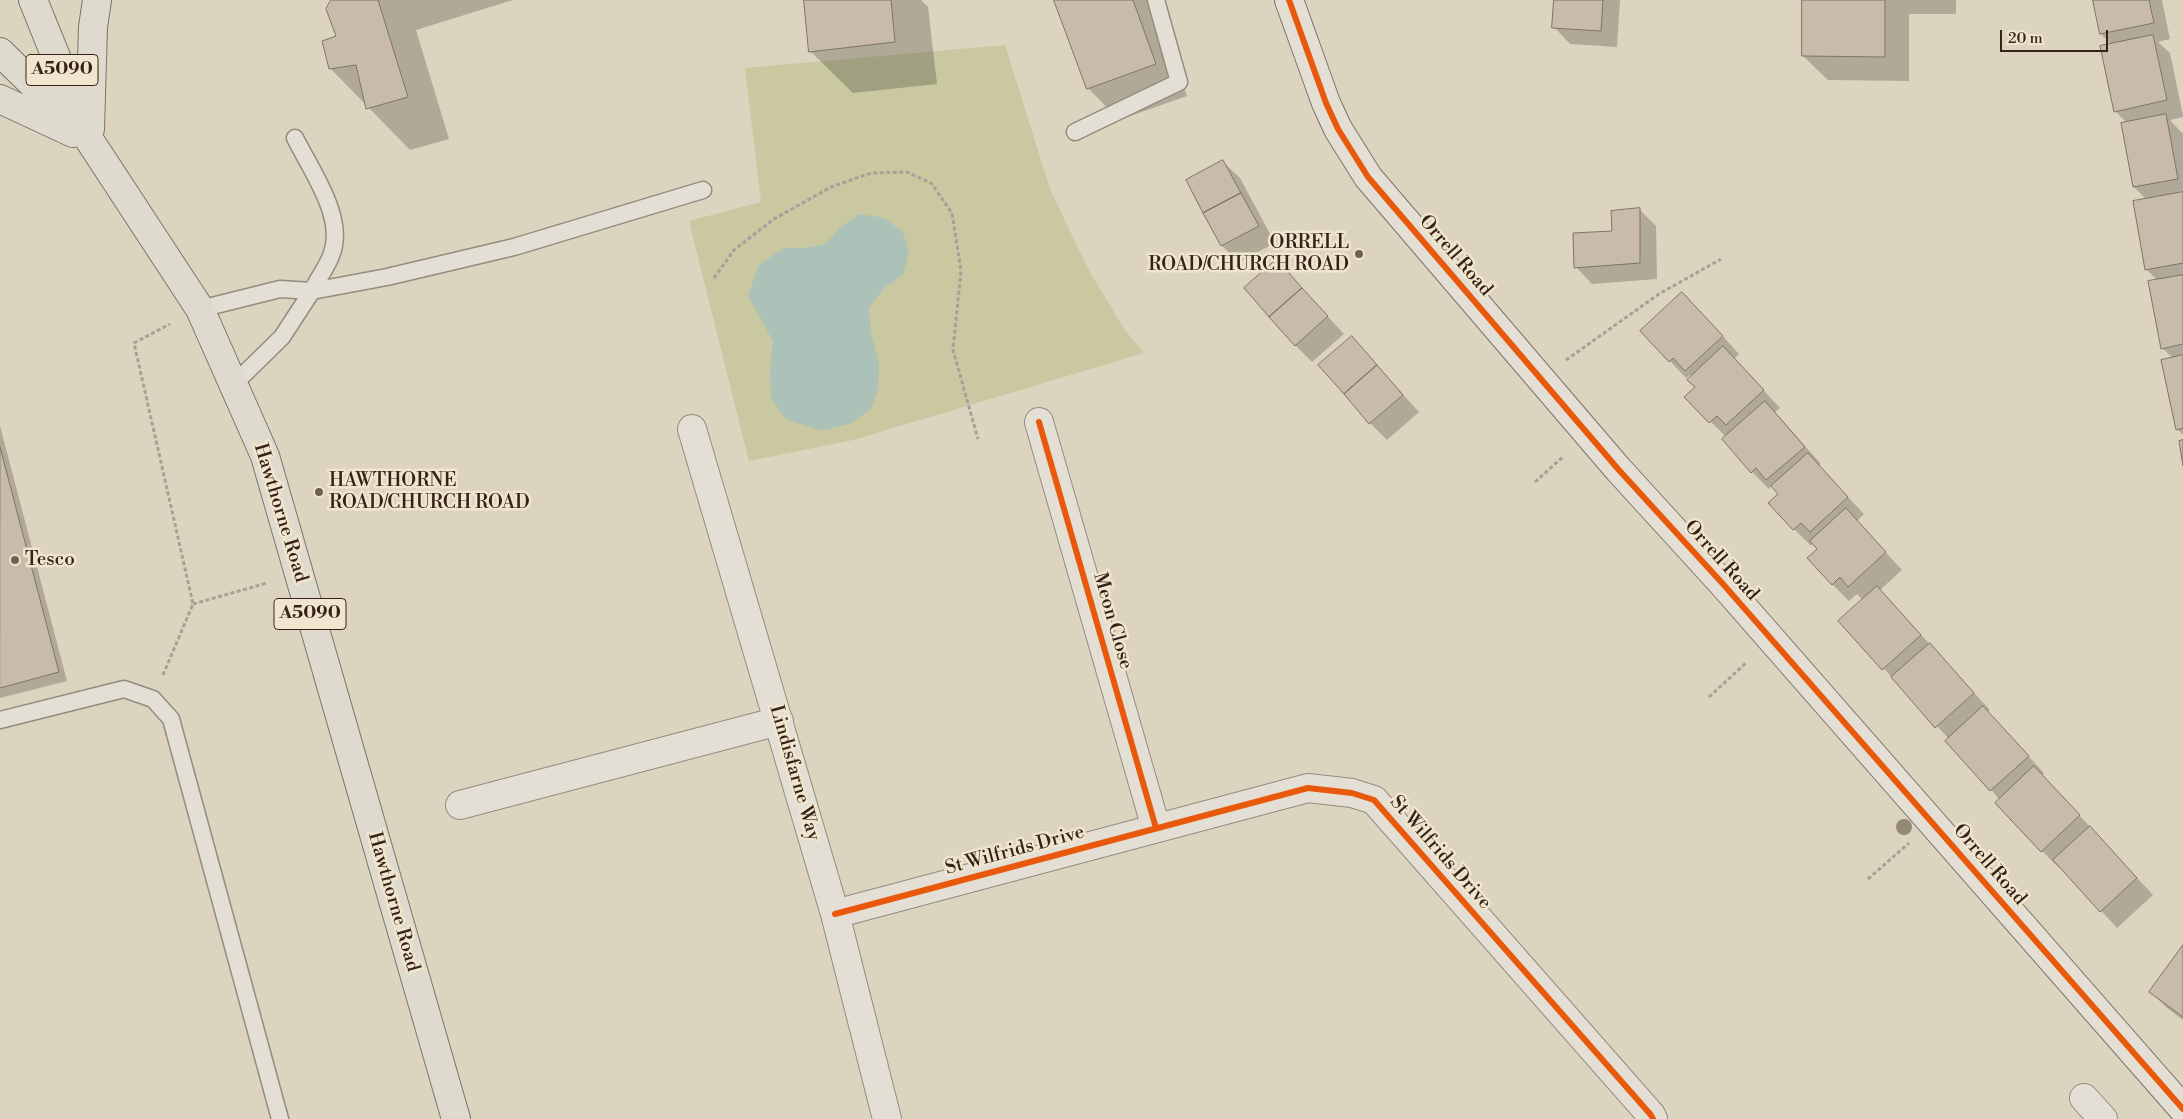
<!DOCTYPE html>
<style>
body{margin:0}
#map{position:relative;width:2183px;height:1119px;overflow:hidden;background:#dcd4bf;font-family:"Libre Bodoni",serif}
canvas{display:block}
.scale{position:absolute;left:2000px;top:30px;width:108px;height:22px;box-sizing:border-box;border:2px solid #36221a;border-top:0;padding-left:6px;font-size:15px;line-height:18px;white-space:nowrap;color:#36221a;-webkit-text-stroke:4px #f0e6ce;paint-order:stroke}
</style>
<div id="map">
<canvas width="2183" height="1119"></canvas>
<div class="scale">20 m</div>
</div>
<script>
const ctx = document.querySelector('canvas').getContext('2d');
ctx.lineJoin = 'round';
function paint(path, color) { ctx.fillStyle = color; ctx.fill(path, 'evenodd'); }
function trace(path, color, width, dash) { ctx.strokeStyle = color; ctx.lineWidth = width; ctx.lineCap = dash ? 'butt' : 'round'; ctx.setLineDash(dash || []); ctx.stroke(path); }
function label(font, color, halo, rows, align = 'center') {
  ctx.font = font + ' "Libre Bodoni",serif'; ctx.lineWidth = 5; ctx.setLineDash([]); ctx.textBaseline = 'middle'; ctx.strokeStyle = halo; ctx.fillStyle = color; for (const [text, x, y, turn = 0] of rows) {
    ctx.save(); ctx.translate(x, y); ctx.rotate((+turn || 0) * Math.PI / 180); ctx.textAlign = isNaN(turn) ? turn : align; if (halo) ctx.strokeText(text, 0, 0); ctx.fillText(text, 0, 0); ctx.restore();
  }
}
paint(new Path2D(`
 M1005,45l45,144 38,80 37,61 19,23 -291,87 -104,21 -60,-240 72,-19 -16,-134z`), '#c9c8a1');
paint(new Path2D(`
 M860,214l24,4 19,14 6,22 -6,21 -19,13 -15,20 2,24 8,30 -1,27 -7,20 -20,14 -29,8 -36,-12 -15,-20 -1,-27 3,-31 -25,-45 11,-31 25,-17h23l18,-4 17,-18z`), '#acc1b7');
paint(new Path2D(`
 M333,0h180l-97,30 33,109 -39,11 -80,-82 8,-31z
 M805,0h116l7,7 9,77 -84,9 -43,-42z
 M1055,0h97l35,96 -68,24 -31,-32z
 M1555,0h65l-3,47 -47,-3 -16,-17z
 M1804,0h152v14h-47v67l-81,-1 -25,-24z
 M2094,0h68l8,39 -12,3 12,11 13,62v2l-13,3 13,14v301l-6,-6 -4,-71 -11,-10 -4,-67 -12,-12 1,-69 -13,-13 -7,-64 -12,-12 -3,-66 -11,-11z
 M1223,162l17,16 35,65 -36,19 -17,-16 -35,-65z
 M1639,209l17,17 1,53 -65,5 -16,-17z
 M1277,261l67,73 -32,28 -17,-17z
 M1699,310l40,44 -5,5 46,49 -5,4 46,52 -2,2 45,48 -7,7 45,49 -22,20 110,120 -2,2 56,61 -2,2 111,120 -36,33 -57,-62 -1,2 -17,-17 -93,-112 -109,-118 23,-21 -6,-6 -8,7 -17,-17 -14,-35 -5,-6 -2,3 -17,-17 -14,-35 -8,-9 -3,4 -17,-17 -28,-33 2,-2 -40,-40 10,-10 -4,-10 -2,-2 -4,3 -16,-17z
 M1352,338l67,74 -32,28 -17,-17z
 M0,426l67,255 -67,17z
 M2183,947v73l-16,-12 -17,-17z`), '#0003');
const building = new Path2D(`
 M331,0h47l30,97 -42,12 -10,-44 -27,4 -7,-28 14,-5 -10,-27z
 M804,0h87l4,42 -86,10z
 M1054,0h79l23,64 -69,25z
 M1554,0h49l-2,31 -49,-3z
 M1802,0h83v57l-83,-1z
 M2093,0h56l5,23 -54,11z
 M2153,35l14,65 -53,12 -14,-66z
 M2166,114l12,65 -45,8 -12,-64z
 M1223,160l18,33 -38,20 -17,-33z
 M2183,192v71l-38,7 -12,-69z
 M1241,193l18,33 -38,20 -18,-33z
 M1640,208v55l-66,5 -1,-35 39,-2 -1,-20z
 M1277,259l25,29 -33,29 -25,-29z
 M2183,275v69l-22,5 -13,-68z
 M1302,288l26,28 -33,30 -26,-29z
 M1682,292l41,44 -38,35 -12,-13 -4,4 -29,-31z
 M1352,336l25,29 -33,29 -26,-29z
 M1723,346l41,44 -38,35 -9,-9 -8,7 -25,-26 11,-10 -8,-7z
 M2183,355v73l-7,2 -15,-70z
 M1377,365l26,30 -34,29 -25,-30z
 M1765,401l40,46 -39,33 -10,-12 -5,5 -29,-34z
 M2183,440v26l-4,-25z
 M0,447l59,225 -59,16z
 M1808,453l40,44 -38,35 -9,-9 -8,7 -25,-27 10,-9 -7,-8z
 M1846,508l40,44 -38,35 -8,-10 -8,8 -25,-27 10,-9 -7,-8z
 M1877,586l44,49 -39,35 -44,-49z
 M1930,643l44,50 -39,35 -44,-51z
 M1983,706l46,50 -39,35 -45,-50z
 M2034,766l46,49 -39,37 -46,-49z
 M2090,826l47,52 -37,34 -47,-52z
 M2183,945v72l-34,-25z`);
paint(building, '#c8bbaa');
trace(building, '#7c7469', 1);
const lane = new Path2D(`
 M1075,132l104,-50 -23,-82
 M200,309l80,-20 32,2c6,-13 16,-25 20,-38 13,-36 -21,-83 -37,-115
 M234,384l48,-47 30,-46 75,-14 127,-30 189,-57
 M0,720l124,-31 29,10 18,20 109,400`);
const street = new Path2D(`
 M1039,422l117,406
 M692,429l143,485 52,205
 M460,805l319,-84
 M835,914l473,-126 44,5 22,7 277,315 2,4
 M2084,1098l19,21`);
const secondary = new Path2D(`
 M1289,0l37,103 12,26 30,48 250,292 105,115 460,525`);
const primary = new Path2D(`
 M33,0l57,141 110,168 65,147 191,663
 M0,52l82,80
 M0,99l73,34
 M90,129l3,-102 4,-27`);
trace(lane, '#938c7f', 19);
trace(street, '#938c7f', 30);
trace(secondary, '#7c7469', 30);
trace(primary, '#7c7469', 30);
trace(new Path2D(`
 M714,278l20,-28 40,-31 57,-32 40,-14 36,-1 24,11 21,30 9,58 -8,79 25,89
 M1566,360l93,-66 62,-35
 M1535,482l29,-26
 M193,604l74,-21
 M163,675l30,-71 -59,-261 36,-19
 M1709,697l38,-35
 M1868,879l41,-36`), '#a6a097', 3, [4, 2.5]);
trace(lane, '#e4dfd5', 16);
trace(street, '#e4dfd5', 28);
trace(secondary, '#e4dfd5', 28);
trace(primary, '#dfdace', 28);
trace(new Path2D(`
 M1289,0l37,103 12,26 30,48 250,292 105,115 460,525
 M1039,422l117,406
 M835,914l473,-126 44,5 22,7 277,315 2,4`), '#e8590c', 6);
ctx.fillStyle = '#938874';
for (const [x, y] of [
 [1904,827]
]) { ctx.beginPath(); ctx.arc(x, y, 8, 0, 2 * Math.PI); ctx.fill(); }
for (const [x, y, r, color] of [
 [1359,254,5,"#706054"],
 [319,492,5,"#706054"],
 [15,560,5,"#706054"]
]) { const dot = new Path2D(); dot.arc(x, y, r, 0, 2 * Math.PI); ctx.fillStyle = color; ctx.fill(dot); trace(dot, '#f0e6ce', 2); }
for (const [x, y, w] of [
 [62,70,72],
 [310,614,72]
]) { const box = new Path2D(); box.roundRect(x - w / 2, y - 15.5, w, 31, 4); ctx.fillStyle = '#f0e6ce'; ctx.fill(box); trace(box, '#36221a', 1); }
label('bold 18px', '#36221a', null, [
 ["A5090",62,70],
 ["A5090",310,614]
]);
label('19px', '#36221a', '#f0e6ce', [
 ["ORRELL",1349,243,"right"],
 ["ROAD/CHURCH ROAD",1349,265,"right"],
 ["HAWTHORNE",329,481],
 ["ROAD/CHURCH ROAD",329,503],
 ["Tesco",25,560]
], 'left');
label('19px', '#36221a', '#f0e6ce', [
 ["Orrell Road",1455,256,49],
 ["Hawthorne Road",280,513,73],
 ["Orrell Road",1721,561,48],
 ["Meon Close",1112,621,74],
 ["Lindisfarne Way",794,773,74],
 ["St Wilfrids Drive",1015,851,-15],
 ["St Wilfrids Drive",1440,853,49],
 ["Orrell Road",1989,865,49],
 ["Hawthorne Road",393,902,74]
]);
</script>
